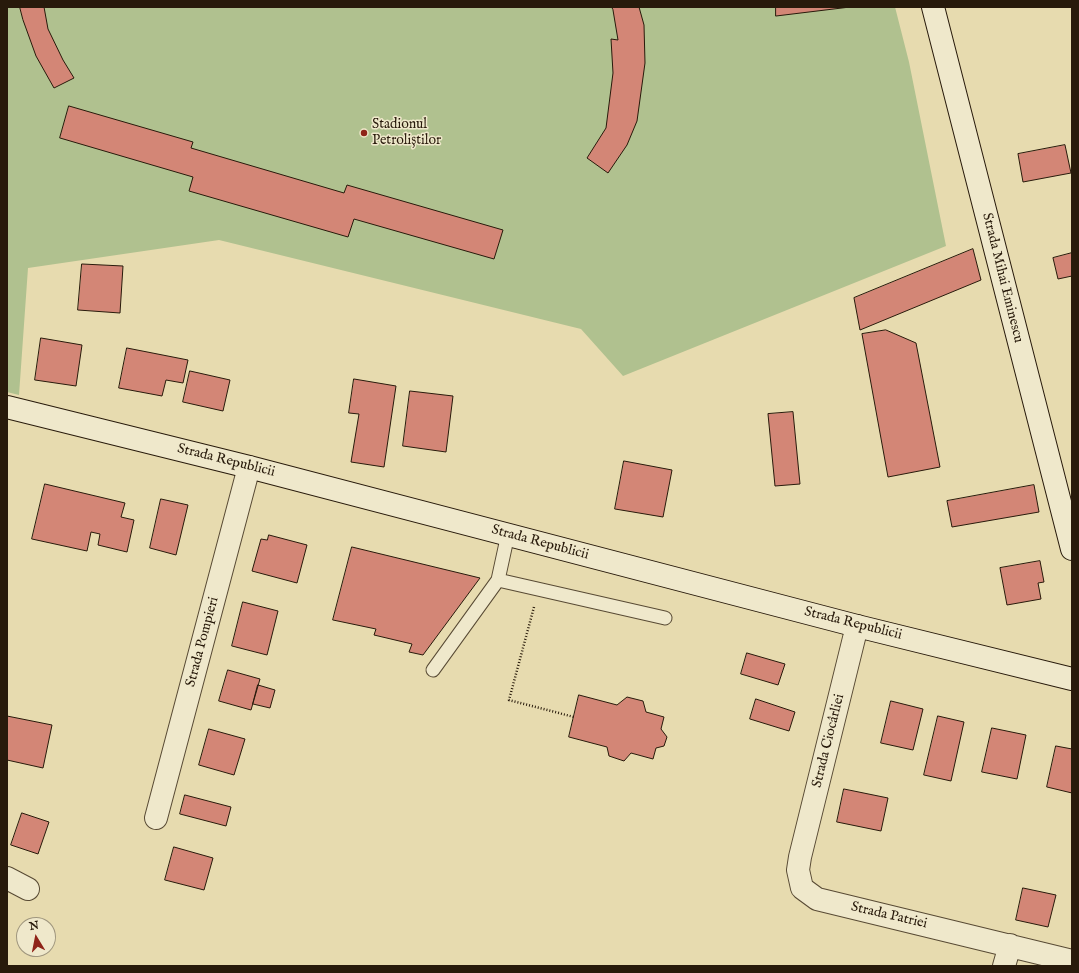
<!DOCTYPE html>
<meta charset="utf-8">
<style>
body{margin:0}
#map{position:relative;width:1079px;height:973px;overflow:hidden;background:#e7dbaf;font-family:"IM FELL English",serif}
canvas{display:block}
.frame{position:absolute;inset:0;border:8px solid #281a0b;pointer-events:none}
.north{position:absolute;left:16px;top:917px;width:40px;height:40px;box-sizing:border-box;background:#efe8cb;border:1px solid #9f967e;border-radius:50%;rotate:350deg;font-size:11px;font-weight:700;line-height:16px;text-align:center;color:#281a0b}
.north::after{content:'';display:block;margin:auto;width:14px;height:18px;background:#8f2418;clip-path:polygon(50% 0,100% 100%,50% 72%,0 100%)}
</style>
<div id="map">
<canvas width="1079" height="973"></canvas>
<div class="frame"></div>
<div class="north">N</div>
</div>
<script>
const ctx = document.querySelector('canvas').getContext('2d');
ctx.lineJoin = 'round';
function paint(path, color) { ctx.fillStyle = color; ctx.fill(path, 'evenodd'); }
function trace(path, color, width, dash) { ctx.strokeStyle = color; ctx.lineWidth = width; ctx.lineCap = dash ? 'butt' : 'round'; ctx.setLineDash(dash || []); ctx.stroke(path); }
function label(font, color, halo, rows, align = 'center') {
  ctx.font = font + ' "IM FELL English",serif'; ctx.lineWidth = 3; ctx.setLineDash([]); ctx.textBaseline = 'middle'; ctx.strokeStyle = halo; ctx.fillStyle = color; for (const [text, x, y, turn = 0] of rows) {
    ctx.save(); ctx.translate(x, y); ctx.rotate((+turn || 0) * Math.PI / 180); ctx.textAlign = isNaN(turn) ? turn : align; if (halo) ctx.strokeText(text, 0, 0); ctx.fillText(text, 0, 0); ctx.restore();
  }
}
paint(new Path2D(`
 M7,7h888l14,55 37,184 -323,130 -42,-47 -362,-89 -191,28 -9,127 -12,-3z`), '#b0c18f');
const building = new Path2D(`
 M20,7h24l4,22 15,31 11,18 -20,10 -18,-32 -13,-36z
 M612,7h27l5,18 1,38 -8,58 -10,24 -19,28 -21,-15 19,-30 7,-55 -2,-34 7,1 -5,-30z
 M776,7h74l-74,9z
 M69,106l124,36 -2,6 153,45 3,-8 156,45 -9,29 -140,-40 -6,18 -159,-46 4,-14 -133,-39z
 M1065,145l6,28 -48,9 -5,-28z
 M973,249l8,31 -121,50 -6,-32z
 M1072,253v23l-14,3 -5,-21z
 M82,264l41,2 -3,47 -42,-3z
 M886,330l30,13 24,124 -52,10 -26,-143z
 M41,338l41,7 -6,41 -41,-6z
 M127,348l61,12 -5,23 -17,-3 -4,16 -43,-8z
 M190,371l40,9 -7,31 -40,-9z
 M354,379l42,7 -12,81 -33,-5 8,-48 -10,-1z
 M410,391l43,5 -7,56 -43,-6z
 M793,412l7,72 -25,2 -7,-72z
 M624,461l48,9 -9,47 -48,-8z
 M45,484l80,19 -4,14 13,3 -7,32 -29,-7 2,-11 -9,-2 -4,19 -55,-12z
 M1034,485l5,27 -87,15 -5,-26z
 M161,499l27,6 -12,50 -26,-7z
 M269,535l38,10 -10,38 -45,-12 9,-32 6,1z
 M352,547l128,31 -57,77 -14,-3 3,-8 -38,-9 2,-6 -43,-9z
 M1040,561l4,21 -6,1 3,16 -34,6 -7,-37z
 M243,602l35,9 -11,44 -35,-9z
 M747,653l38,11 -7,21 -37,-11z
 M228,670l32,9 -9,31 -32,-9z
 M258,685l17,5 -5,18 -17,-4z
 M579,695l38,10 10,-8 16,4 3,11 18,5 -3,12 6,8 -3,9 -8,2 -3,11 -22,-6 -7,8 -15,-5 -2,-9 -38,-10z
 M756,699l39,13 -6,19 -39,-12z
 M891,701l32,8 -10,41 -32,-7z
 M7,716l45,9 -9,43 -36,-8z
 M938,716l26,6 -13,59 -27,-6z
 M992,728l34,7 -9,44 -35,-7z
 M209,729l36,10 -11,36 -35,-10z
 M1056,746l16,3v44l-25,-6z
 M844,789l44,9 -7,33 -44,-9z
 M185,795l46,12 -5,19 -46,-12z
 M22,813l27,9 -11,32 -27,-9z
 M174,847l39,11 -9,32 -39,-10z
 M1023,888l33,7 -8,32 -32,-7z`);
paint(building, '#d38676');
trace(building, '#281a0b', 1);
const lane = new Path2D(`
 M508,534l-10,46 167,38
 M433,670l65,-90`);
const street = new Path2D(`
 M857,626l-57,231 -2,13 4,18 15,11 255,62
 M156,818l93,-351
 M7,878l21,11
 M1004,966l6,-21`);
const secondary = new Path2D(`
 M933,7l139,542
 M7,407l242,60 608,159 215,53`);
trace(lane, '#584a34', 15);
trace(street, '#584a34', 24);
trace(secondary, '#281a0b', 24);
trace(new Path2D(`
 M534,607l-25,93 65,17`), '#281a0b', 2.5, [1, 2]);
trace(lane, '#efe8cb', 13);
trace(street, '#efe8cb', 22);
trace(secondary, '#efe8cb', 22);
for (const [x, y, r, color] of [
 [364,133,4,"#8f2418"]
]) { const dot = new Path2D(); dot.arc(x, y, r, 0, 2 * Math.PI); ctx.fillStyle = color; ctx.fill(dot); trace(dot, '#efe8cb', 1.5); }
label('14px', '#281a0b', '#efe8cb', [
 ["Stadionul",372,125],
 ["Petroliștilor",372,141]
], 'left');
label('14px', '#281a0b', '#efe8cb', [
 ["Strada Mihai Eminescu",1002,278,76],
 ["Strada Republicii",226,461,14],
 ["Strada Republicii",540,543,15],
 ["Strada Republicii",853,624,14],
 ["Strada Pompieri",203,642,-75],
 ["Strada Ciocârliei",829,741,-76],
 ["Strada Patriei",889,916,13]
]);
</script>
